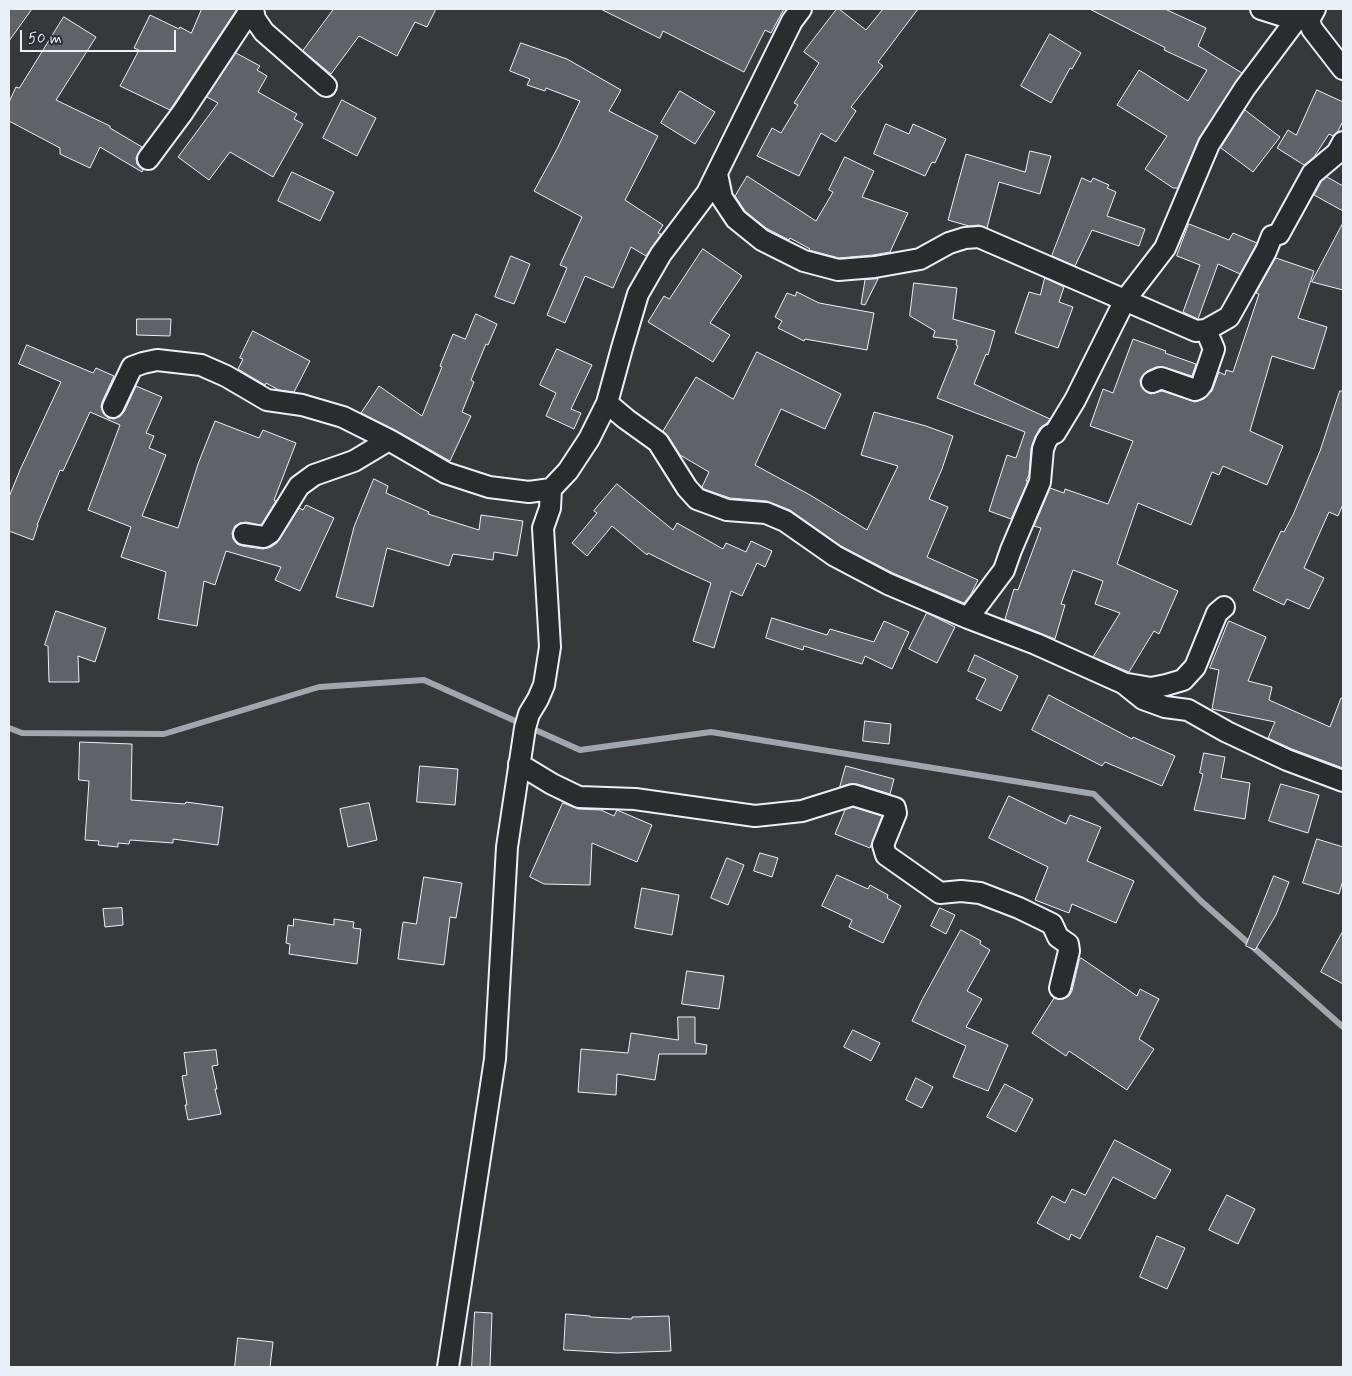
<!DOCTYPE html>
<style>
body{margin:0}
#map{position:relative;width:1352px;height:1376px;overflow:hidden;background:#35393a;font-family:Mynerve,sans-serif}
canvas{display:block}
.frame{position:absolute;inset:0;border:10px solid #e8f1f8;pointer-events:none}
.scale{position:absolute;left:20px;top:30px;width:156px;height:22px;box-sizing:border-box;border:2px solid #e8f1f8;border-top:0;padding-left:6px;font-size:15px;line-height:18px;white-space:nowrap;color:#e8f1f8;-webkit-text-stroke:4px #2a2d2e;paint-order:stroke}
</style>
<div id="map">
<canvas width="1352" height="1376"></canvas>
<div class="frame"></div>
<div class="scale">50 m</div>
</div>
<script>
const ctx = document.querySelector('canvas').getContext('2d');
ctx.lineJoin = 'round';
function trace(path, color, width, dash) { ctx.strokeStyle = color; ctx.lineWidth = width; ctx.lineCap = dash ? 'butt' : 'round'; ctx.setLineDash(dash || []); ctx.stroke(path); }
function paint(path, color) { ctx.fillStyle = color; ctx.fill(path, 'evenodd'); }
trace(new Path2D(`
 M9,728l13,5 142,1 155,-47 105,-7 156,70 131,-18 383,62 107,107 142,126`), '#a0a7ac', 6);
const building = new Path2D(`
 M9,9h23l-23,32z
 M202,9h35l-67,101 -50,-24 19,-36 -5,-2 16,-33 29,14 1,-2 11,6z
 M334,9h102l-9,18 -12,-5 -18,34 -38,-20 -28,38 -28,-23z
 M601,9h183l-13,24 -6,-3 -21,42 -81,-41 -3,7z
 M837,9h2l27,21 17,-21h35l-40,53 5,4 -32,41 5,4 -20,31 -15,-9 -22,43 -42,-20 15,-28 9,5 17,-28 -4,-2 25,-40 -15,-11z
 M1090,9h75l41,19 -8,18 44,27 -43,65 -21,50h-5l-28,-19 22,-33 -50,-31 22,-35 49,31 19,-31 -43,-20 1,-2z
 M64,17l32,20 -40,63 54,26v2l32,19 -6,11 1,6 6,6 -1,2 -42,-25 -10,21 -30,-14v-6l-51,-27v-19l7,-15 3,1z
 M1050,34l31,19 -9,16 -2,-1 -19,35 -30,-17z
 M521,43l46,16 54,31 -12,21 49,25 -33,64 38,25 -5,8 3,1 -15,22 -15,-9 -18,41 -28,-12 -20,47 -18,-8 20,-47 -7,-3 22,-48 -48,-26 23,-42 23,-48 -34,-13 -1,3 -18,-6 3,-6 -20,-8z
 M236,53l24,13 -3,4 10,6 -9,16 39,22 -3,5 9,5 -30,53 -43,-25 -21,28 -31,-23 40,-54 -11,-6z
 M1317,90l26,12v19l-5,10 -5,5 -4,-2 -15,23 -10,8 -27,-17 11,-18 8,5z
 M680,91l35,21 -20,32 -34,-21z
 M342,100l34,18 -19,38 -34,-18z
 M1245,110l35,27 -27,35 -32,-24z
 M886,124l23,10 4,-10 33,15 -11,24 -3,-1 -7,14 -51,-22z
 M1030,151l21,5 -11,38 -41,-12 -12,46 -8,-3 -10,1 -21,-6 18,-66 59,18z
 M845,157l29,14 -12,26 46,16 -18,39 -17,3 -34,3 -30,-8 1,-1 -20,-11 -1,2 -23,-12 -21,-17 -10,-15 12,-20 69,45 17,-29 -4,-2z
 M292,172l42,20 -14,29 -42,-20z
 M1327,177l16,9v25l-29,-16 7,-13z
 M1082,178l9,4 2,-4 16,7 -2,3 9,4 -9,24 38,13 -6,17 -47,-16 -17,36 -23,-10z
 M1343,223v67l-31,-8z
 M1189,224l40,16 4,-7 24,10 -17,31 -22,-10 -20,55 -15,-7 17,-47 -23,-9z
 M703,249l39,27 -32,47 20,12 -17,27 -65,-40 16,-26 5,3z
 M511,256l19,8 -16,40 -19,-7z
 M1276,258l38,13 -16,47 29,9 -13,42 -42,-13 -22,75 33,15 -16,39 -44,-19 -4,9 -7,-3 -21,53 -53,-22 -21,61 61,27 -19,43 -5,-3 -25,41 -36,-15 27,-44 -25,-9 8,-23 -30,-11 -12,34 4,1 -10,34 -50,-20 9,-30 4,1 23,-62 -7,-2 16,-38 14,5 1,-4 43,15 25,-63 -43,-15 13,-37 10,4 20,-54 33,12 -1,2 31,11 -4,12 -28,-9h-8l-9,4 -4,4 -3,5 1,6 4,5 6,3 11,-3 33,11 9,-3 8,-8 7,-19 6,3 1,-5 7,2 26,-78 -3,-1 1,-2z
 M1045,278l19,9 -5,15 14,5 -15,41 -43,-15 14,-41 11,3z
 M878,279l-13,26 -4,-1 4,-24z
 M914,283l43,5 -4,31 42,12 -7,24 -2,-1 -12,30 76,35 -3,4 -7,5 -5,9 -4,11 -2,27 -3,6h2l-17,38 -22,-8 18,-56 9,3 9,-26 -88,-34 21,-52 -2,-1 1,-5 -24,-3 2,-6 -25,-15z
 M797,292l22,11 55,10 -7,37 -62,-11 -1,2 -26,-13 4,-7 -7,-4 12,-24 8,3z
 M476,314l21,10 -9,21 -2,-1 -15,36 3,2 -12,30 9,4 -21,45 -55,-31 -34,-17 18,-27 43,30 20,-49 -2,-1 13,-32 12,5z
 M137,319h34l-1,17 -33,-1z
 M253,331l57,30 -16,31 -15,-2 -13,-7 -1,2 -27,-16 5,-10 -3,-1z
 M27,345l66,28 3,-5 18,8 -12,26 -1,5 3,7 4,4 6,1 6,-3 4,-4 12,-26 26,11 -16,36 8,3 -5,12 17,7 -24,61 36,12 20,-64 17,-43 44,17 4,-8 33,13 -22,57 2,1 -15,24 -15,-3 -6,1 -5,3 -3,7 1,6 4,5 5,2 21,3 8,-2 6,-4 22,-35 4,2 3,-5 28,13 -34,73 -25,-11 6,-13 -55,-16 -11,34 -11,-4 -7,45 -39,-7 8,-47 -45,-15 10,-30 -43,-17 32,-85 -30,-13 -27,59 -3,-1 -23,55h1l-5,15 -24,-9v-34l11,-27 41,-88 -42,-18z
 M557,349l35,16 -21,44 10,4 -7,16 -28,-13 10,-23 -16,-8z
 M757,352l84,42 -16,35 -44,-20 -26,56 55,30 57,35 31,-64 -37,-11 13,-43 52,14 27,10 -11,33 -13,30 19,8 -21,50 51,23 -7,14 -7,9 -71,-30 -52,-27 -51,-36 -23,-9 -37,-3 -26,-9 -2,-2 7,-15 -29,-17 -12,-19 -5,-5 33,-54 37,22z
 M1340,391h3v113l-5,12 -9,-4 -25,56 20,10 -15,31 -22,-10 -3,6 -31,-15 28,-59 3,1 9,-17 27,-64z
 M374,479l14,7 -2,7 43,19 -1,2 51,16 2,-15 42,6 -6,35 -23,-4 -1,8 -40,-6 -4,12 -62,-18 -14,59 -37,-10 18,-70z
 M617,484l56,46 4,-7 46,26 3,-6 20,9 5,-11 21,10 -7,16 -8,-4 -15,33 -11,-5 -17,57 -21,-7 18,-58 -31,-14 -32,-16 -1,2 -35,-29 -25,30 -15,-13 25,-30 -3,-2z
 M56,611l50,17 -11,34 -17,-6 1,26h-30l-1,-36 -3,-1z
 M927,613l28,14 -18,36 -28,-14z
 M772,618l55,17 3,-6 44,13 10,-21 25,11 -17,37 -27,-13 -3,8 -58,-18 -1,4 -37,-12z
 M1229,621l37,16 -18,44 24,6 -3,13 61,27 11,-29h2v70l-51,-19 -24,-11 7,-16 -63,-13 7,-39 -9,-2z
 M975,655l43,21 -17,35 -25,-12 10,-20 -18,-8z
 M1049,695l83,44 1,-2 42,19 -13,30 -57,-24 -3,4 -70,-36z
 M865,721l26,3 -2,20 -26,-3z
 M80,742l52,2 -1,56 54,4 1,-2 37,5 -5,38 -45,-6v4l-43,-3 -1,4 -11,-1v4l-20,-2 1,-4 -14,-1 4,-59 -10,-1z
 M1204,753l21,4 -4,21 29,5 -5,36 -51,-9 9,-36 -3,-1z
 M420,766l38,3 -3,36 -38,-3z
 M846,766l48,13 -4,15 -33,-10h-8l-9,3z
 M1281,784l38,11 -11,38 -39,-12z
 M1009,796l57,28 4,-9 31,12 -14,34 47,20 -18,42 -44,-19 -3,9 -34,-13 13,-33 -59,-29z
 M369,803l8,37 -29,7 -8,-38z
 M563,803l15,6 23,1 13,6 3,-6 35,15 -15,37 -45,-19 -2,42 -46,-1 -14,-7z
 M853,807l29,9 -12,32 -35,-14 10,-24z
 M1317,839l26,8v33l-4,14 -36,-11z
 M760,853l18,5 -6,19 -18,-6z
 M727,858l17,7 -16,40 -17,-7z
 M837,875l31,14 2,-4 18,10 -1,3 14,8 -18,37 -34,-16 3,-7 -30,-14z
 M1274,876l15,6 -13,33 -21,35 -9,-4z
 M424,877l38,6 -6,35 -6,-1 -6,48 -46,-6 5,-37 13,2z
 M642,888l37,7 -7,40 -37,-7z
 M122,908l1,17 -18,2 -2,-18z
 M940,908l15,7 -9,19 -15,-8z
 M294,919l40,6v-6l20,3 -1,6 8,1 -4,35 -68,-10 1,-10 -4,-1 2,-18 5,1z
 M961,930l20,11 -1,3 10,6 -23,41 15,8 -16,28 42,18 -20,46 -35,-14 13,-31 -54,-25 10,-21z
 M1343,931v53l-22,-12z
 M1081,958l56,38 3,-7 19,10 -20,40 15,10 -27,41 -58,-39 -3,5 -34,-23 22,-35 9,1 6,-3 3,-5 7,-30z
 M687,971l37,5 -5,33 -37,-5z
 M678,1017h17v26l12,2 -1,9h-47l-4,26 -38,-6 -1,21 -38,-3 3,-43 47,4 3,-20 47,7z
 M853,1030l27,13 -9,18 -27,-14z
 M216,1050l2,15 -6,1 5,23h-2l6,25 -33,6 -3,-15h2l-5,-29 5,-1 -3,-22z
 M916,1078l17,9 -11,21 -16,-8z
 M1005,1084l28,15 -17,33 -29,-15z
 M1115,1140l56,30 -16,29 -42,-22 -33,62 -9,-5 -2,6 -32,-17 15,-27 13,7 7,-14 13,6z
 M1227,1195l28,14 -17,35 -29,-14z
 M1157,1236l28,12 -18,41 -27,-12z
 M475,1312l17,1 -2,54h-18z
 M566,1314l24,2v1l42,2v-2l37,-1 2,35 -54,2 -53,-3z
 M238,1338l35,4 -3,25h-35z`);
paint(building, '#5f6365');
trace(building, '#e8f1f8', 1);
const street = new Path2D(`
 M253,9l2,10 9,13 62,54
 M1261,9l35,11h13
 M1315,9l-6,11 3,9 31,40
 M148,159l35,-47 68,-103
 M717,174l5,24 14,21 26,21 42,21 34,9 37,-3 45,-8 29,-16 16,-5 14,-1 217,94 10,-1 23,-13 37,-66 6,-15 7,-2 33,-60 25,-21 6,-11
 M1152,382l9,-4 34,12 4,-2 3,-4 12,-35 -8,-19
 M607,403l19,16 32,23 29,46 10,11 30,11 39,3 19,8 50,35 53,28 80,34 68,26 87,39 20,16 22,8 23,3 39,22 60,28 56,21
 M113,407l19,-40 11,-4 14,-3 44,5 25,11 41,24 35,5 41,12 46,23 57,33 43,14 40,5 22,-3 17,-18 21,-32 18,-36 15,-55 16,-54 23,-40 46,-61 85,-172 9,-12
 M244,534l20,3 6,-4 29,-47 15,-11 40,-14 35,-21
 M968,618l36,-48 7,-20 29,-68 3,-33 3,-8 4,-6 5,-2 20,-33 50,-100 40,-52 44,-104 36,-56 51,-68
 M1128,684l23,4 15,-3 17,-5 12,-13 22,-54 7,-6
 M519,764l33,20 27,13 56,2 120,17 47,-5 51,-16 42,13 1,5 -13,32 3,10 54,38 21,-2 19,2 39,15 33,16 6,13 10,7 1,7 -9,37
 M448,1367l47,-308 12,-212 18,-119 4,-14 9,-15 6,-14 6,-38 -7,-119 7,-20 1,-19`);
trace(street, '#e8f1f8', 24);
trace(street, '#2a2d2e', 20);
</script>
